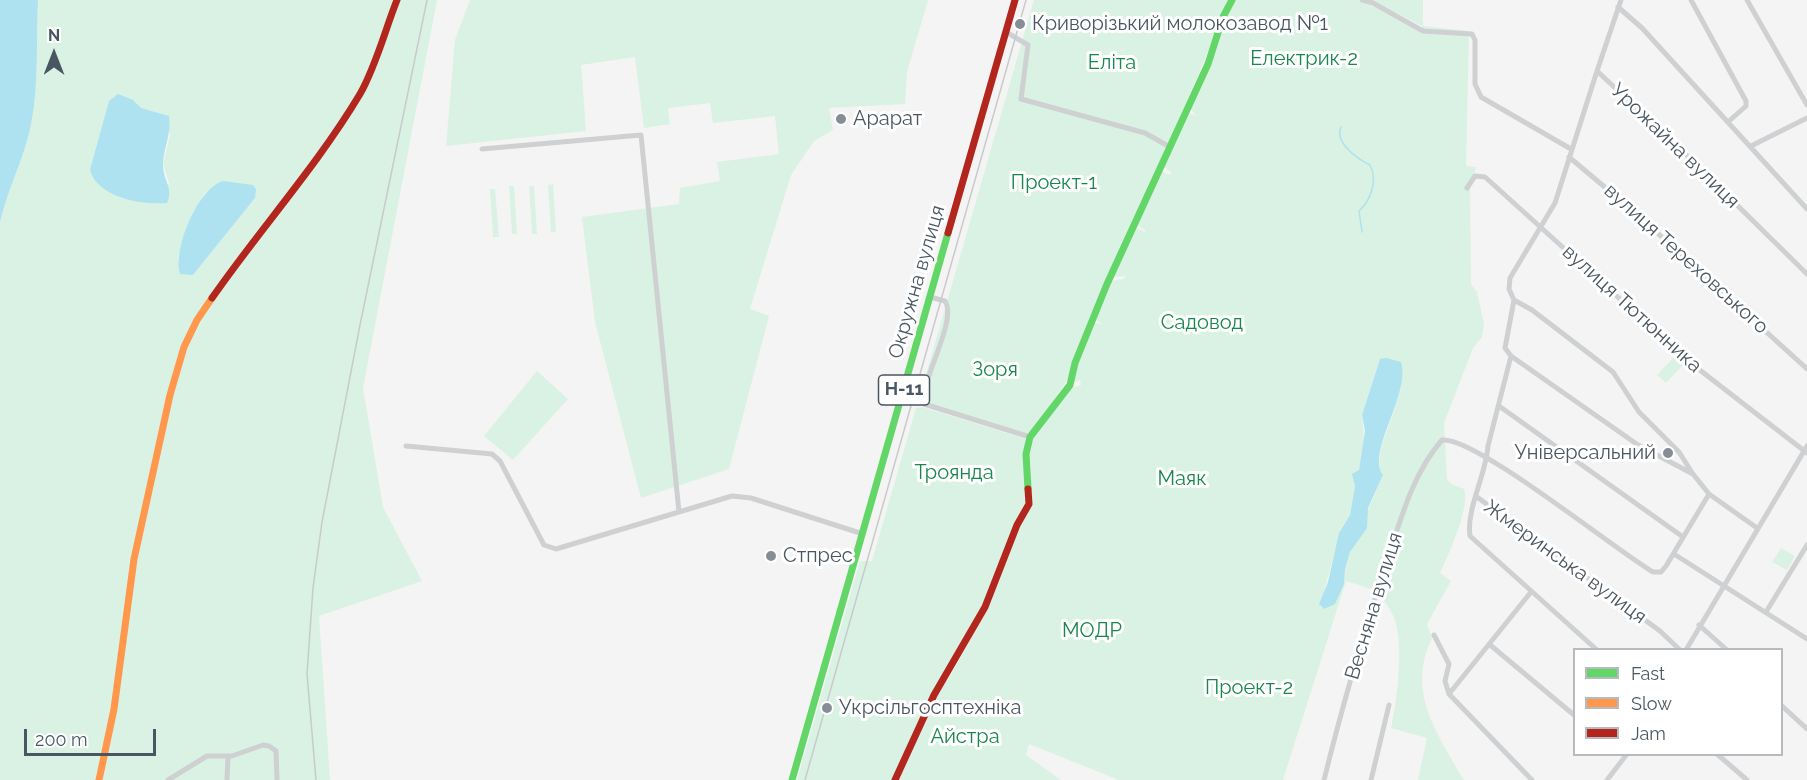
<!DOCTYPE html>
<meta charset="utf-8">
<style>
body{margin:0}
#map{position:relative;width:1807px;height:780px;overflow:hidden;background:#f4f4f4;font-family:Raleway,sans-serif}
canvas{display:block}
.legend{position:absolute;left:1573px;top:648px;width:210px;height:108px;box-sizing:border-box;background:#fff;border:2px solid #b7bbc0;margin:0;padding:8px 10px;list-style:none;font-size:18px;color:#4a5661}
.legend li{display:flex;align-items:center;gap:12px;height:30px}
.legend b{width:30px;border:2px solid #b7bbc0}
.north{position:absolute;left:24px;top:24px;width:60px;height:60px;-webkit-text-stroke:4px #fff;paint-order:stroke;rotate:0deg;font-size:16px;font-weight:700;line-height:24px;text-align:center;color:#4a5661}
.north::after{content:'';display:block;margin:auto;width:21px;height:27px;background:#4a5661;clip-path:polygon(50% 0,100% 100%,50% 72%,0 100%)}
.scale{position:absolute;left:24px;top:729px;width:132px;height:27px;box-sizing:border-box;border:3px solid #4a5661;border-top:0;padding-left:8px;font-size:18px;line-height:21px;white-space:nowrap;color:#4a5661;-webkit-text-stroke:4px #fff;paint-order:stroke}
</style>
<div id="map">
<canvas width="1807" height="780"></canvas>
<ul class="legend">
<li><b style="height:8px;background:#63d668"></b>Fast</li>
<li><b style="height:8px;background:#ff974d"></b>Slow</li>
<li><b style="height:8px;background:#b3261e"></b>Jam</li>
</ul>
<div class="north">N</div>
<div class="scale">200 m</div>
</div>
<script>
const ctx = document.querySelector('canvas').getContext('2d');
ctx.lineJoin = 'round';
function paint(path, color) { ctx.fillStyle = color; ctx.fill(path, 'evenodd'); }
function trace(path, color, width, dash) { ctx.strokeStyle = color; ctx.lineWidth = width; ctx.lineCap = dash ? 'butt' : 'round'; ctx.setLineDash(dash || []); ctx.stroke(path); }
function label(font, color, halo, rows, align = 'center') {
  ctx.font = font + ' Raleway,sans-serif'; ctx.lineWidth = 6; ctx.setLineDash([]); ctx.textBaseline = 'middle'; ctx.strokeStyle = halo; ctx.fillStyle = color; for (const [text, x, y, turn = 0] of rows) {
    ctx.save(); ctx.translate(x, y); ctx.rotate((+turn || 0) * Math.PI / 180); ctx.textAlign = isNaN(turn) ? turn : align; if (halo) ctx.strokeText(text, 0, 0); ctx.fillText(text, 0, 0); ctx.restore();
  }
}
paint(new Path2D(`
 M38,0h399l-74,388 20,119 39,74 -103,35 11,164h-330v-558c8,-34 24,-63 31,-97 8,-40 5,-84 7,-125zM133,100l7,8 22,6 8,21 -7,29 7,22 -68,-53 7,-32zM206,192l49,6 -62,77 -15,-17 15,-46z
 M470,0h458l-21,72 -2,32 -76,4 4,22 -19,11 -23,34 -41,134 19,7 -40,153 -88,29 -46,-176 -13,-105 97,-13 1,-16 40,-7 -3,-19 62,-8 -4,-38 -62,7 -3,-20 -42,5 2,16 -26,4 -9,-71 -54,8 5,66 -140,15 9,-106z
 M1034,0h196l-161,377 -37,56 -5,1 -109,-32z
 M1234,0h122c20,6 48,21 66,32v-6l-51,-26h52v26l46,5 -3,135 10,1 -6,21 1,96 6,8 7,32 -2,13 -9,11 -29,75 3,56 4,5 13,5c7,17 -16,67 -24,84l11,8 -24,43 5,14c-26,53 5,96 32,142h-46l9,-42 -36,-10c6,-29 14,-85 2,-113 -4,-8 -11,-16 -15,-24l-32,-10 -63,199h-164l-90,-36 -3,11 35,25h-165l47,-98 5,-2 24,-43 46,-111 10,-14v-59l5,-17 37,-47 11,-4 -1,-5 -8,3v-6l20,-54 12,1 -11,-5 17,-38 14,-2 1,-3 -14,1 23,-50 11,5v-2l-9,-6 25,-53 9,4 1,-3 -8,-6 26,-53 7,3 -6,-8zM1380,359l20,3c12,34 -33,89 -17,113l-33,77 -5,17 -1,15 -20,25 -4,-3 21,-77 9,-14 5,-29 -1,-5 5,-11 5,-30 -2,-25z
 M553,184l3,48h-5l-3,-47z
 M509,186h5l3,48h-5z
 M529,186h5l3,48h-5z
 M490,189h5l4,48h-6z
 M1674,357l9,8 -17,18 -9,-8z
 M537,371l31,28 -55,61 -29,-24z
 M922,407l104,32 -3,15 4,48 -45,104 -88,174h-97l63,-219h12l44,-153z
 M1781,548l14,8 -8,14 -15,-8z`), '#d9f2e3');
paint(new Path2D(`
 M0,0h38c-2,41 1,85 -7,125 -7,34 -23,63 -31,97z
 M118,94l15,6 8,8 28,8c3,18 -6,32 -6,49 0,16 11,23 4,38 -25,2 -69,-5 -77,-33l19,-69z
 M223,181l30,4 3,4 -1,9 -62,77 -13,-1c-7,-25 17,-85 43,-93z
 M1386,358l15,4c10,33 -35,89 -18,113l-15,33 -1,20 -17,24 -5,17 -1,15 -9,20 -11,5 -5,-5 9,-22 11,-49 11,-18 5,-29 -3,-12 7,-4 6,-39 -3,-16 18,-56z`), '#aee2f0');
trace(new Path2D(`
 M1341,127c-7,16 17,32 29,38 8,15 1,35 -11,46l3,21`), '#aee2f0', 1.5);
trace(new Path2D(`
 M1362,0l11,3 50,28 49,3 3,6v44l6,13 90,52
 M1621,0l-24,71 75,70 135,133
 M1691,0l55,101v5l-18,16
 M1747,0l60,105
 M1618,7l24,21 165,181
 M1006,32l22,13 -7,54 124,34 25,14
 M1597,71l-42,132 -45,75 -1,11 5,11 18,10 81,62 26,40 40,40 14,22
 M1751,146l56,-28
 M482,149l159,-14 38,377
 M1569,157l63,53 175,159
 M1467,188l8,-12 10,1 207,187 115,89
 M930,297l15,4c13,20 -25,79 -21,103l106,33
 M1514,300l-9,48 6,8 127,89 55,29 16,20 48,34
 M1511,356l-23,90c-2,29 -22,63 -18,90l127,114
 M1499,406l184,131
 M406,446l86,8 8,7 44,84 12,4 176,-53 19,2 112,36
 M1477,497l183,134 20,19
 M1674,554l133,85
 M1766,612l41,-67
 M1699,625l28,25
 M1434,635l15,29 -4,17 4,13 83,86
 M1489,644l85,71
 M1686,650l121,-204
 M1449,694l82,-102
 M1782,706l25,23
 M1717,754l30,26
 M168,780l39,-24h25l31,-11 6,1 7,5 1,29
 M227,780l1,-24
 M1324,780c18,-73 39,-145 62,-216 14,-42 26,-90 56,-124 33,-4 173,110 211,132h8l5,-6 43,-72
 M1371,780l18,-75
 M1607,780l20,-26`), '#ced0d2', 5);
trace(new Path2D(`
 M1028,489l-2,-35 4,-17 40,-52 5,-22 32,-79 101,-220 15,-47 9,-17
 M792,780l156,-547`), '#63d668', 7);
trace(new Path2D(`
 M99,780l15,-71 20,-150 36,-164 14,-48 13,-27 15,-22`), '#ff974d', 7);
trace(new Path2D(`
 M948,233l67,-233
 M212,298c48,-69 105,-132 148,-204 16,-28 25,-64 37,-94
 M895,780l39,-85 51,-88 32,-82 12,-21 -1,-15`), '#b3261e', 7);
trace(new Path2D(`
 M805,780l221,-780`), '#c9cacc', 1.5);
trace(new Path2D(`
 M316,780l-9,-106 6,-86 9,-66 38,-197 67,-325`), '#c9cacc', 1.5);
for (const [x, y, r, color] of [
 [1020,24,6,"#868d94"],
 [841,119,6,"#868d94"],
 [1668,453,6,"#868d94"],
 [771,556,6,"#868d94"],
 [827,708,6,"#868d94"]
]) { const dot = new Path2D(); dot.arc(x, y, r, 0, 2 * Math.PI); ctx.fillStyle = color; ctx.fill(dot); trace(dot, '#fff', 2); }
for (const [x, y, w] of [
 [904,390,51]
]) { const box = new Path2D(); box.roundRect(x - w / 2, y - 15, w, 30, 4.5); ctx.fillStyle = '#fff'; ctx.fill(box); trace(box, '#4a5661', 1.5); }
label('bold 18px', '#4a5661', null, [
 ["Н-11",904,390]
]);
label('20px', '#4a5661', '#fff', [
 ["Криворізький молокозавод №1",1032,24],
 ["Арарат",853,119],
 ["Універсальний",1656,453,"right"],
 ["Стпрес",783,556],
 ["Укрсільгосптехніка",839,708]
], 'left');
label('20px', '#17864f', '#fff', [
 ["Електрик-2",1304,59],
 ["Еліта",1112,63],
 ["Проект-1",1054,183],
 ["Садовод",1202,323],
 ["Зоря",995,370],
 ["Троянда",954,473],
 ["Маяк",1182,479],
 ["МОДР",1092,631],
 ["Проект-2",1249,688],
 ["Айстра",965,737]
]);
label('20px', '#4a5661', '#fff', [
 ["Урожайна вулиця",1675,146,44],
 ["вулиця Тереховського",1686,259,42],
 ["Окружна вулиця",917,282,-74],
 ["вулиця Тютюнника",1632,309,42],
 ["Жмеринська вулиця",1565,562,36],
 ["Весняна вулиця",1374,606,-73]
]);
</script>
